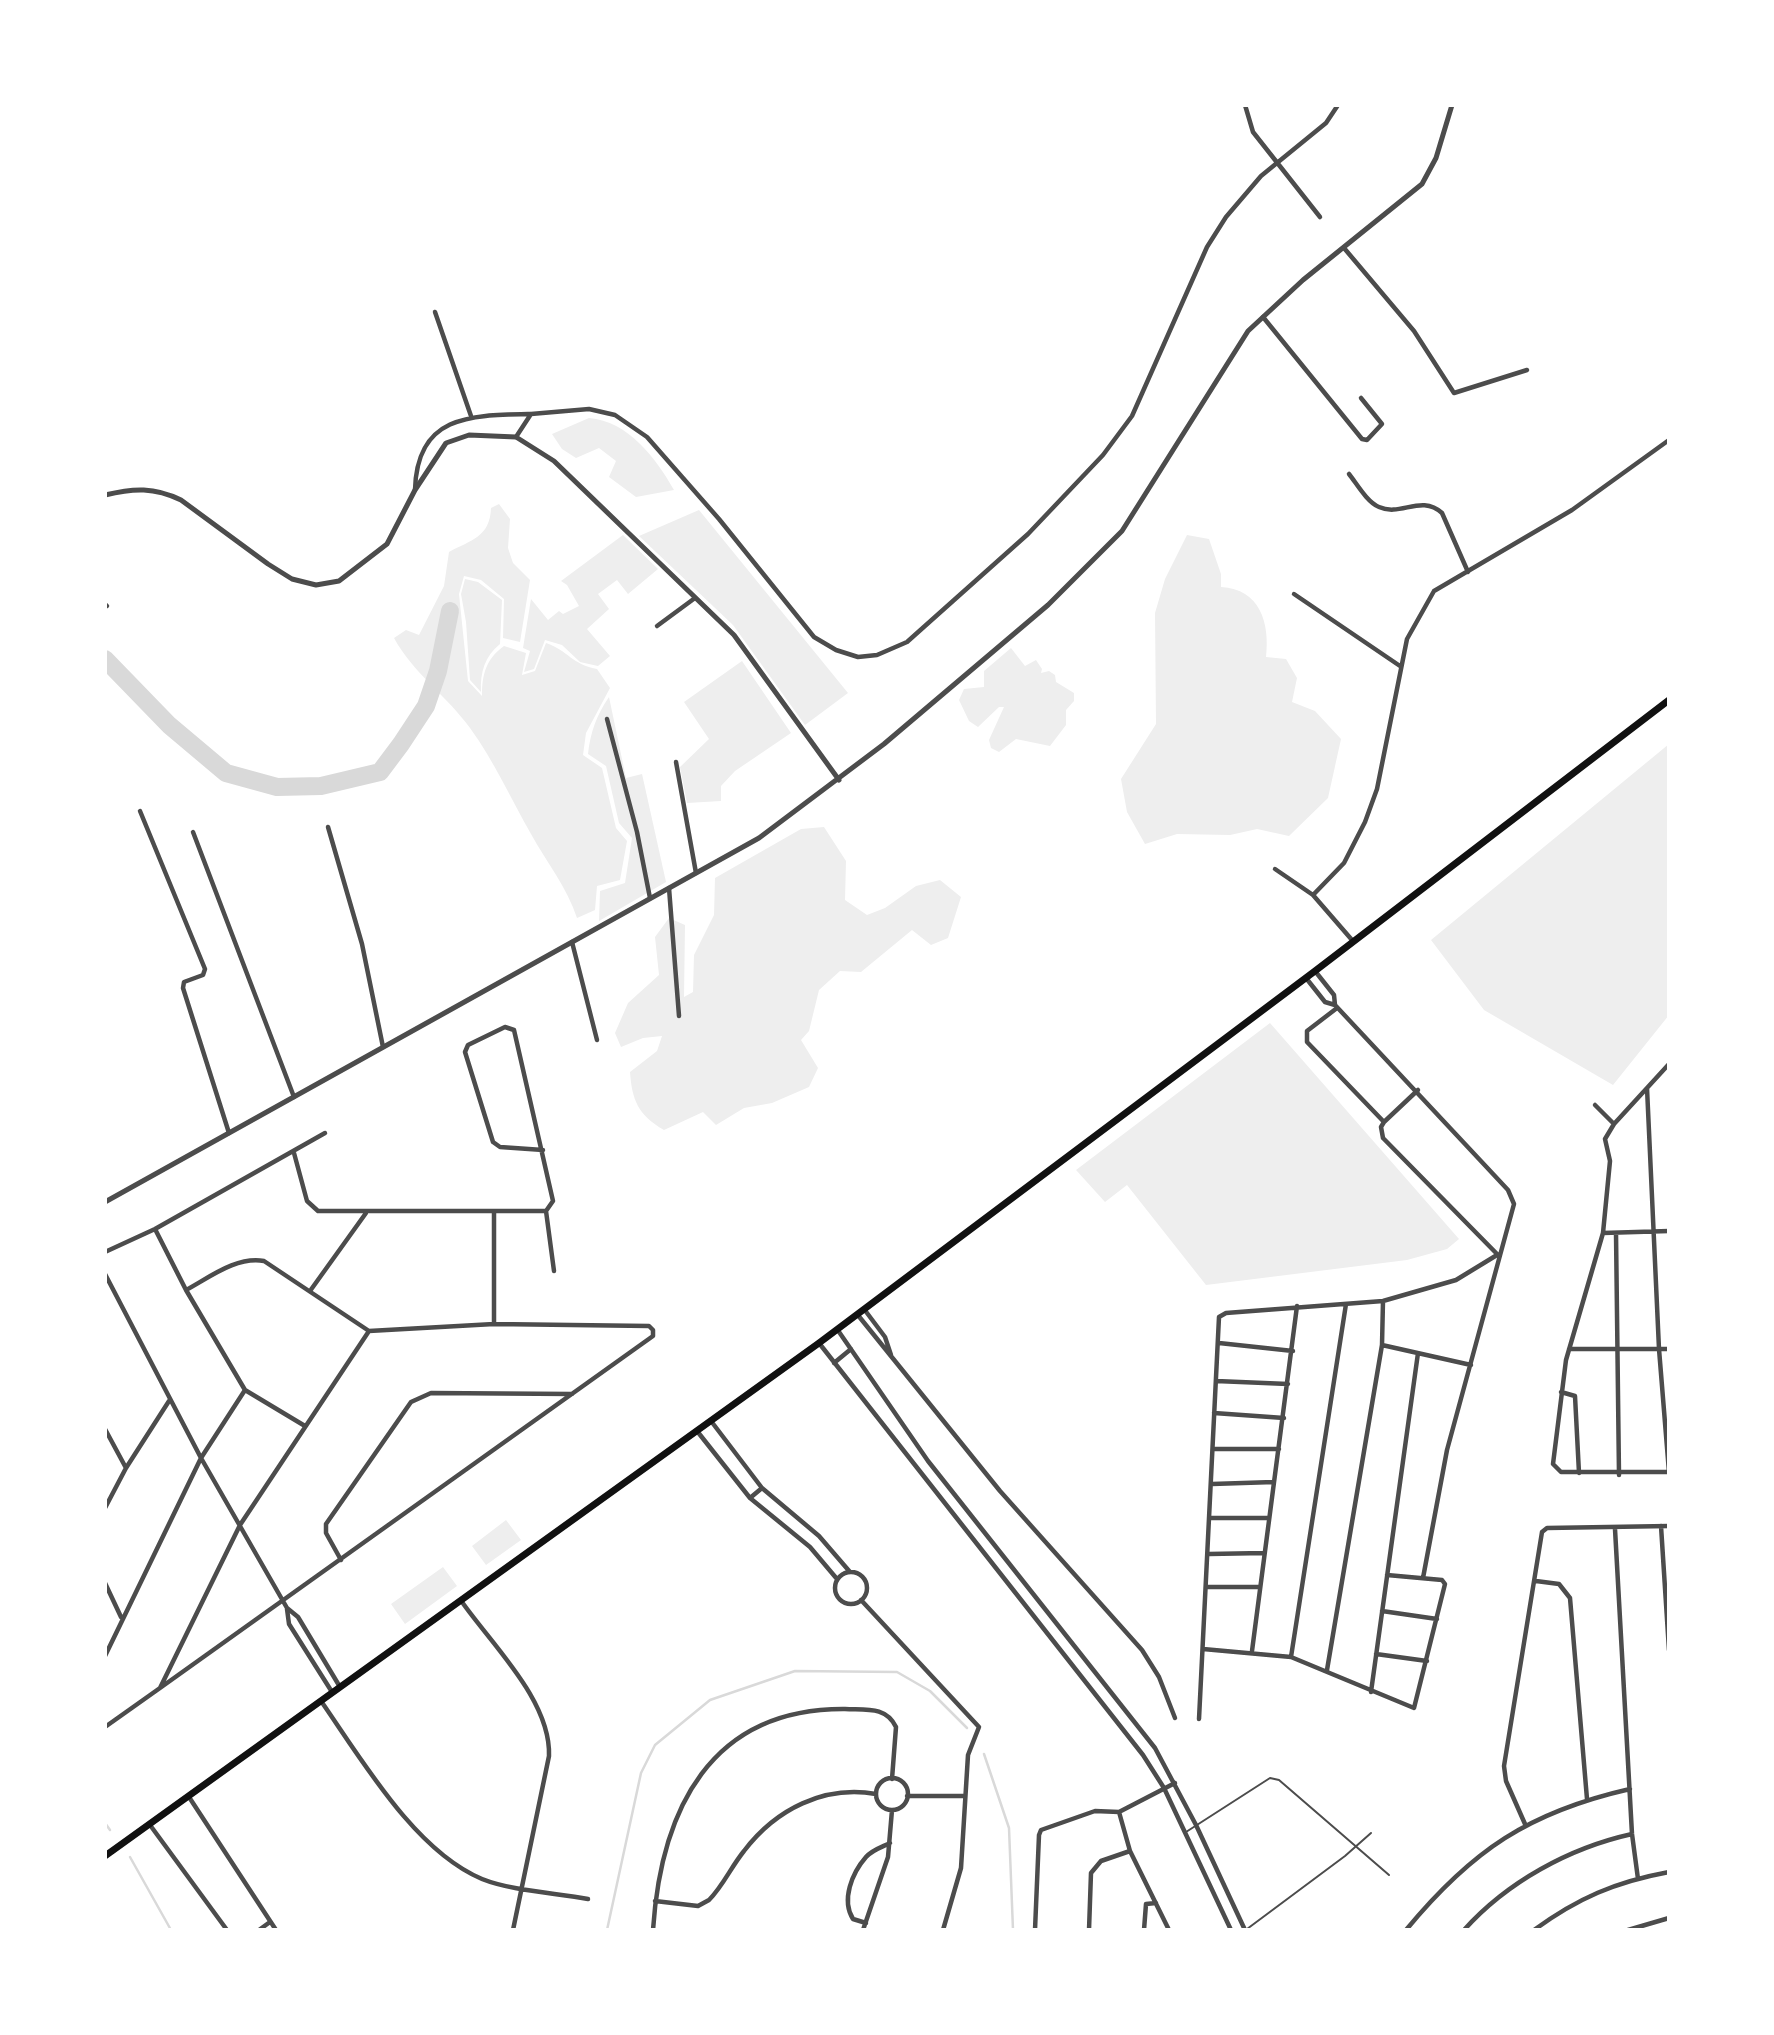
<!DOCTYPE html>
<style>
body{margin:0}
#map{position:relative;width:1774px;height:2035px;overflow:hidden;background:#fff;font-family:"Playfair Display",serif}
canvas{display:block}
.frame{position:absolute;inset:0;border:107px solid #fff;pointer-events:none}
</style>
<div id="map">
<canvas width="1774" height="2035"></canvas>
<div class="frame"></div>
</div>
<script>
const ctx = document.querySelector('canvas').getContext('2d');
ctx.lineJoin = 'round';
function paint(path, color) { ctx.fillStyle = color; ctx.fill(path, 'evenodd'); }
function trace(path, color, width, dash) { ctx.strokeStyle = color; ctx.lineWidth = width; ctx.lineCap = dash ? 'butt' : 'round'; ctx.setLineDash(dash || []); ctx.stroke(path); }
paint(new Path2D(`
 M589,418c39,3 67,40 85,72l-38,7 -27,-20 7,-16 -17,-13 -23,10 -14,-9 -10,-15z
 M499,504l11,15 -2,29 5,15 17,17 -10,62 -17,-4 1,-39 -23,-19 -17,-4 -5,18 9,87 14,15c0,-22 4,-37 22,-50l22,7 -4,22 13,-4 11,-28c23,8 25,21 51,26l13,19 -24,45 -3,22 19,13 14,60 11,13 -7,39 -23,6 -2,24 -18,8c-10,-31 -30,-55 -46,-84 -20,-35 -37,-73 -61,-106 -23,-32 -57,-55 -76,-90l12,-8 13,5 25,-49 5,-34c22,-12 41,-15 42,-44z
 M699,510l149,183 -43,32 -72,-100 -94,-89z
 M623,535l35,34 -30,25 -11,-14 -19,14 11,15 -22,20 23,27 -12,10 -18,-4 -18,-17 -17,-5 -11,29 -10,3 6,-21 -7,-3 8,-49 17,21 11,-9 4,3 16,-8 -12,-21 -6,-4z
 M1187,535l22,4 12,35v13c39,2 49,36 45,70l20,2 11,19 -5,24 23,9 26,28 -13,59 -39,38 -32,-7 -27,6 -53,-1 -32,10 -18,-32 -6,-33 35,-55 -1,-111 10,-34z
 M465,579l13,3 24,18 -2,44c-15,12 -20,28 -19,48l-11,-12 -4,-58 -5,-28z
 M1011,648l14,18 11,-6 6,9 -1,4 8,-2 6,4 1,7 18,11v8l-8,9v15l-16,21 -34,-7 -17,13 -8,-4 -2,-8 15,-33h-5l-21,20 -9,-6 -10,-21 5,-11 20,-2v-16z
 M742,661l49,72 -56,38 -14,15v15l-34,2 -7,-36 29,-28 -25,-37z
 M609,697l17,81 16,-4 24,108 -67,39 1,-30 25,-8 7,-45 -13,-15 -13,-57 -18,-12c2,-21 9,-40 21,-57z
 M1669,744v271l-56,70 -129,-75 -53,-70z
 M824,827l22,34 -1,39 22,15 18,-7 31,-22 24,-6 21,17 -13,41 -17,7 -19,-15 -51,42 -21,-1 -21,19 -10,41 -8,9 17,28 -9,19 -37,16 -28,5 -28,17 -13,-13 -39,18c-26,-15 -32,-30 -34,-58l27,-21 5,-15 -19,2 -22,9 -6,-14 13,-30 31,-28 -4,-38 14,-19 16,7 -1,72 9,-5 1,-37 20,-40 1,-37 86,-49z
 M1270,1023l189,216 -12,10 -40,11 -201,25 -79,-100 -22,17 -29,-32z
 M506,1520l15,20 -35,25 -14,-19z
 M443,1567l14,19 -52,38 -14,-20z`), '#eee');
trace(new Path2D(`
 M984,1754l25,74 4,102
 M105,1823l5,7
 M130,1857l41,73
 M607,1930l34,-157 14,-28 55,-45 85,-29 102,1 33,19 37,37`), '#d9d9d9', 2.5);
trace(new Path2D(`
 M105,659l64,66 57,48 51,14 44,-1 59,-14 21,-28 25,-38 12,-35 12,-60`), '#d9d9d9', 18);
trace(new Path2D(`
 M1186,1832l84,-54 9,2 110,95
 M1247,1929l98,-73 26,-23`), '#4c4c4c', 2);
trace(new Path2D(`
 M1245,105l8,27 67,85
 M1344,248l70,83 40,62 73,-23
 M435,312l36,104
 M1263,317l99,122 5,1 15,-16 -21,-26
 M516,437l15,-23 58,-5 26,6 32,22 72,82 95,118 22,13 22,7 19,-2 30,-13 121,-108 75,-79 29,-39 75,-169 19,-30 35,-41 65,-53 12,-18
 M1349,474c8,10 18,28 30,33 22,10 42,-13 63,6l26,59
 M415,490c2,-75 55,-75 115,-76
 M1294,594l106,72
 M105,604l2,2
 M657,626l38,-28
 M607,719l30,113 13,66
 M676,762l20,111
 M140,811l65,158 -2,6 -19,7 -1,6 46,145
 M328,827l34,117 21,103
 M193,832l101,265
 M1275,869l38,26 39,45
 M669,888l10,128
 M1313,895l31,-32 21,-41 12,-33 30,-150 27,-48 138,-81 97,-70
 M572,942l25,98
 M1315,971l19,24 1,10
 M1306,978l19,24 10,3 173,185 6,14 -67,246 -24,128
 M1337,1008l-30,23v11l77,80 -3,5 2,11 115,117
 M1647,1088l12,261 10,123h-108l-8,-8 13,-104 37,-127 7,-72 -5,-22 9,-15 55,-60
 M1595,1105l19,19
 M1384,1122l34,-32
 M294,1153l13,48 11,10h228l7,-10 -39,-171 -9,-3 -37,18 -3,7 28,90 7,5 43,3
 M546,1211l8,60
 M494,1212v112
 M1603,1233l66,-2
 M1616,1233l3,242
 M105,1252l50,-23 170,-96
 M105,1274l96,184 86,150 11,9 42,70
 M186,1290c24,-13 51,-34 78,-29l105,70
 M310,1291l56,-78
 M864,1309l21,28 6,18
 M857,1314l143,177 142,159 17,27 16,41
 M837,1329l91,132 227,287 41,77 49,105
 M819,1343l324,412 21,33 67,142
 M1219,1343l74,8
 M1382,1345l89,20
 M1569,1349h100
 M834,1363l17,-14
 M1216,1381l72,3
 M245,1390l60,36
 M1561,1392l14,4 4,77
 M1214,1413l70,5
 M711,1421l51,67 57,48 31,36
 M105,1429l21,39
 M697,1431l53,67 60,49 27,32
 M1213,1449h66
 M1212,1484l62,-2
 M750,1498l12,-10
 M105,1508l21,-40 43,-67
 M1211,1518h58
 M1661,1526l8,124
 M1615,1529l17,305 6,45
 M1209,1554l55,-1
 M341,1560l-15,-27v-9l85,-122 20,-9 141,1
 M835 1588a16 16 0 1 1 32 0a16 16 0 1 1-32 0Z
 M1536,1581l23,3 11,14 17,201
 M105,1583l16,34
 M1207,1587h53
 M861,1600l118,127 -11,28 -7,113 -18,62
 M462,1602c31,44 89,99 87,154l-36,174
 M287,1609l2,15 43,68
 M1382,1611l55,8
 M1203,1649l88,8 123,51 31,-124 -3,-4 -55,-5
 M1252,1651l45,-345
 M1376,1654l51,7
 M105,1656l96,-198 44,-68 -59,-100 -31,-61
 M1291,1657l55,-353
 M1327,1670l55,-325 1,-44
 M1371,1692l47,-339
 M321,1701c41,59 94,150 161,178 30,12 74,14 106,20
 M1199,1719l20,-402 7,-4 157,-12 73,-21 41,-25
 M105,1727l55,-39 80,-163 129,-194 125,-7 155,2 4,4v6l-493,352
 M876 1794a16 16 0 1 1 32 0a16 16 0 1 1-32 0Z
 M907,1796h57
 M189,1797l87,133
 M1119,1812l11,39 39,79
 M1119,1812l56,-29
 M1525,1824l-19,-43 -2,-15 38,-234 5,-4 122,-2
 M150,1825l77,105
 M655,1901l43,5 11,-6c14,-14 22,-33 35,-49 32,-42 80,-66 132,-57
 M866,1923l-13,-4c-12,-19 -1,-46 13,-62 6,-7 16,-10 24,-14
 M259,1930l11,-8
 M653,1930c8,-120 57,-222 192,-221 21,1 41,-3 51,18l-4,52
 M863,1930l25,-73 4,-47
 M1035,1930l4,-95 2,-5 54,-19 24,1
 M1089,1930l2,-57 10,-12 29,-10
 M1144,1930l2,-26 10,-1
 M1406,1930c66,-80 123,-118 224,-141
 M1464,1930c43,-48 105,-82 168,-96
 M1534,1930c44,-32 81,-48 135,-58
 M1628,1930l41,-12`), '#4c4c4c', 4.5);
trace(new Path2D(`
 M105,495c29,-7 49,-8 76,5l87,64 24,15 24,6 23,-4 48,-37 28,-54 31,-47 23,-8 47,2 38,24 180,174 105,145
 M105,1202l654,-364 125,-94 164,-139 74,-74 126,-200 55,-51 119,-96 14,-26 16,-53`), '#4c4c4c', 5);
trace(new Path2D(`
 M105,1856l714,-513 496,-372 354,-271`), '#111', 7);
</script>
